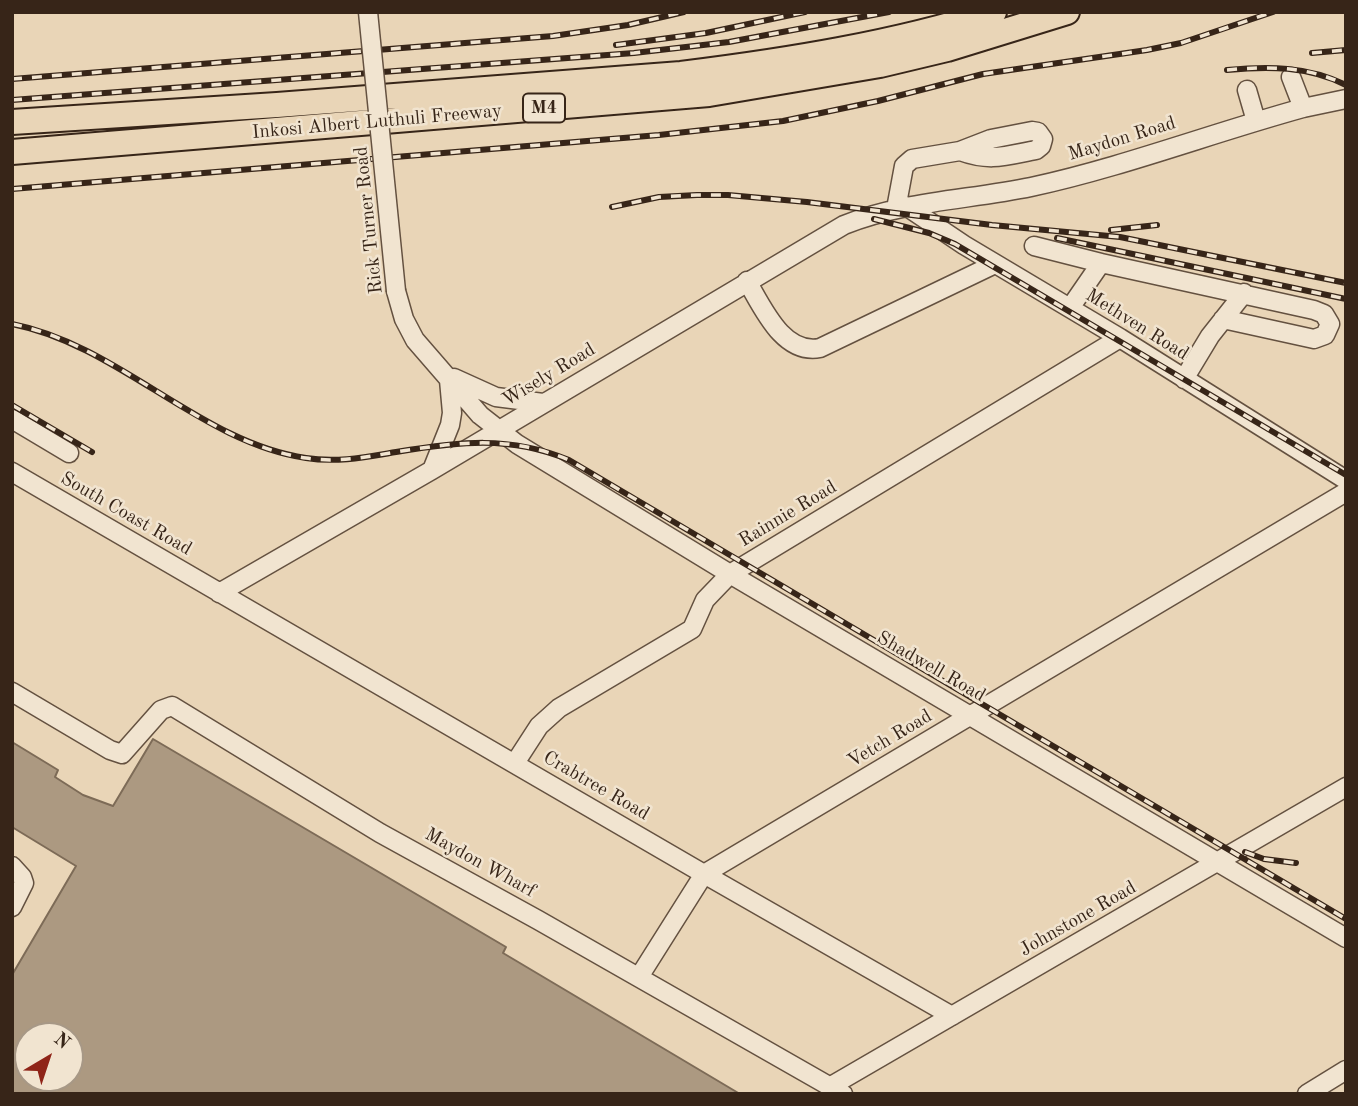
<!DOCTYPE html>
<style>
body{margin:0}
#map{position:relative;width:1358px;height:1106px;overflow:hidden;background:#e9d5b7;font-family:"Old Standard TT",serif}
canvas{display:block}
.frame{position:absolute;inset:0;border:14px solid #372518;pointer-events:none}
.north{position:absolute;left:14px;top:1022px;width:70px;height:70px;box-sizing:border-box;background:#f1e4d0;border:2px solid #a79886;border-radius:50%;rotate:39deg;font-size:19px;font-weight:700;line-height:28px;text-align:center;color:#372518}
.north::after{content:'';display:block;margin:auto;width:24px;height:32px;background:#8f2418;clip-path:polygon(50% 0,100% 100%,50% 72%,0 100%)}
</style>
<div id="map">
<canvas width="1358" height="1106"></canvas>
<div class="frame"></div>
<div class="north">N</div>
</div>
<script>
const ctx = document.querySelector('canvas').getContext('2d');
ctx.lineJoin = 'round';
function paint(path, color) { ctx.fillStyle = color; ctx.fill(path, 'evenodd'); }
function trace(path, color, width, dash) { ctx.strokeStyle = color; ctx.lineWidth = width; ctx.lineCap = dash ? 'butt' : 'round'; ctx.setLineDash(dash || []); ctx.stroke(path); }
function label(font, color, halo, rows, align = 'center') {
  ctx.font = font + ' "Old Standard TT",serif'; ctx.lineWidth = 5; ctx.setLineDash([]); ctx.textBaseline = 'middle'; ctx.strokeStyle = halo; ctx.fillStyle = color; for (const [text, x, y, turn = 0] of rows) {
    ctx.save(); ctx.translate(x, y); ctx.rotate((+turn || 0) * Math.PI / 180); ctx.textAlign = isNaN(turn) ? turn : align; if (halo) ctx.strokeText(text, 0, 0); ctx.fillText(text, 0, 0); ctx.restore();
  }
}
const water = new Path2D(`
 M153,739l353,208 -3,6 237,141h-728v-119l64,-109 -64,-39v-85l46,28 -3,7 28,18 30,11zM28,1036h42v42h-42z`);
paint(water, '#ac9981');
trace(water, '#7d6b57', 2);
const minor = new Path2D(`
 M1291,77l12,31
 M1247,90l9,31
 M906,206l58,39 156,93 226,142
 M896,209l8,-43 8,-7 48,-8 31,-12 41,-8 6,1 5,7 -2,7 -5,4c-31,6 -46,12 -76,1
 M1034,246l67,17
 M747,281c16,27 36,74 73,67l175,-84
 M396,291l8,28 11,21 65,75 37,29 213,130 616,364
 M1070,308l31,-45 213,47 10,4 6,10 -5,11 -11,4 -91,-20
 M454,378l42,19 47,6
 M1184,379l26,-43 34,-43
 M12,419l57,34
 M432,470l18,-45 2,-12 -3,-33
 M12,472l692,402 248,142
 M219,593l213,-123 412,-245c60,-24 124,-25 187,-38 92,-20 181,-54 272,-79l43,-9
 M12,692l98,58 12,4 39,-44 11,-4 208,127 158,87 305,174
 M515,763l24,-37 20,-18 133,-79 13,-29 25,-26 390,-236
 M12,866l10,11 2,6 -12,24
 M639,977l65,-103 642,-382
 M831,1086l515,-299
 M1307,1094l39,-24`);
const highway = new Path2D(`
 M12,122l265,-17 404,-31c105,-13 212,-30 313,-62
 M12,152l697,-58 171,-29 67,-16 120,-37`);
trace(minor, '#645140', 21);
trace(highway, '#372518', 28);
trace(minor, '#f1e4d0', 18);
trace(highway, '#e9d5b7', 24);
const rail = new Path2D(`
 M616,45l90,-12 99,-21
 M1312,53l34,-3
 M1227,70c41,-4 81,-4 119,15
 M12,79l541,-43 75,-11 56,-13
 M12,100l622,-47 95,-11 160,-30
 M12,189l647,-54 124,-14 95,-20 105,-27 164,-24 34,-7 92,-31
 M612,207l47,-10 38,-2h31l79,7 185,23 128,12 226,46
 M874,219l55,14 26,11 391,231
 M1111,230l46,-5
 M1057,238l289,61
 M12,324c107,21 189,119 294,134 31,5 60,-1 90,-6 63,-10 113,-17 173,8l777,459
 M12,405l80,47
 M1245,852l19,7 32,4`);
trace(rail, '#372518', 6);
trace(rail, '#f1e4d0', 3.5, [10]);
const minorBridge = new Path2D(`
 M368,12l28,279`);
trace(minorBridge, '#645140', 21, []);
trace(minorBridge, '#f1e4d0', 18);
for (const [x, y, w] of [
 [544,108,42]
]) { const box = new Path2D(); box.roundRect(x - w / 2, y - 14.5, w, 29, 5); ctx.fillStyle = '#f1e4d0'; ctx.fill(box); trace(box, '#372518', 2); }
label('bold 18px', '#372518', null, [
 ["M4",544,108]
]);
label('19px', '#372518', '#f1e4d0', [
 ["Inkosi Albert Luthuli Freeway",377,122,-5],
 ["Maydon Road",1122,139,-17],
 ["Rick Turner Road",369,220,-96],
 ["Methven Road",1137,325,32],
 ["Wisely Road",549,375,-31],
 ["South Coast Road",126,514,30],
 ["Rainnie Road",788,514,-31],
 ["Shadwell Road",931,667,30],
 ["Vetch Road",890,739,-31],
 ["Crabtree Road",596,786,30],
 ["Maydon Wharf",480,863,29],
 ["Johnstone Road",1078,919,-30]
]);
</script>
